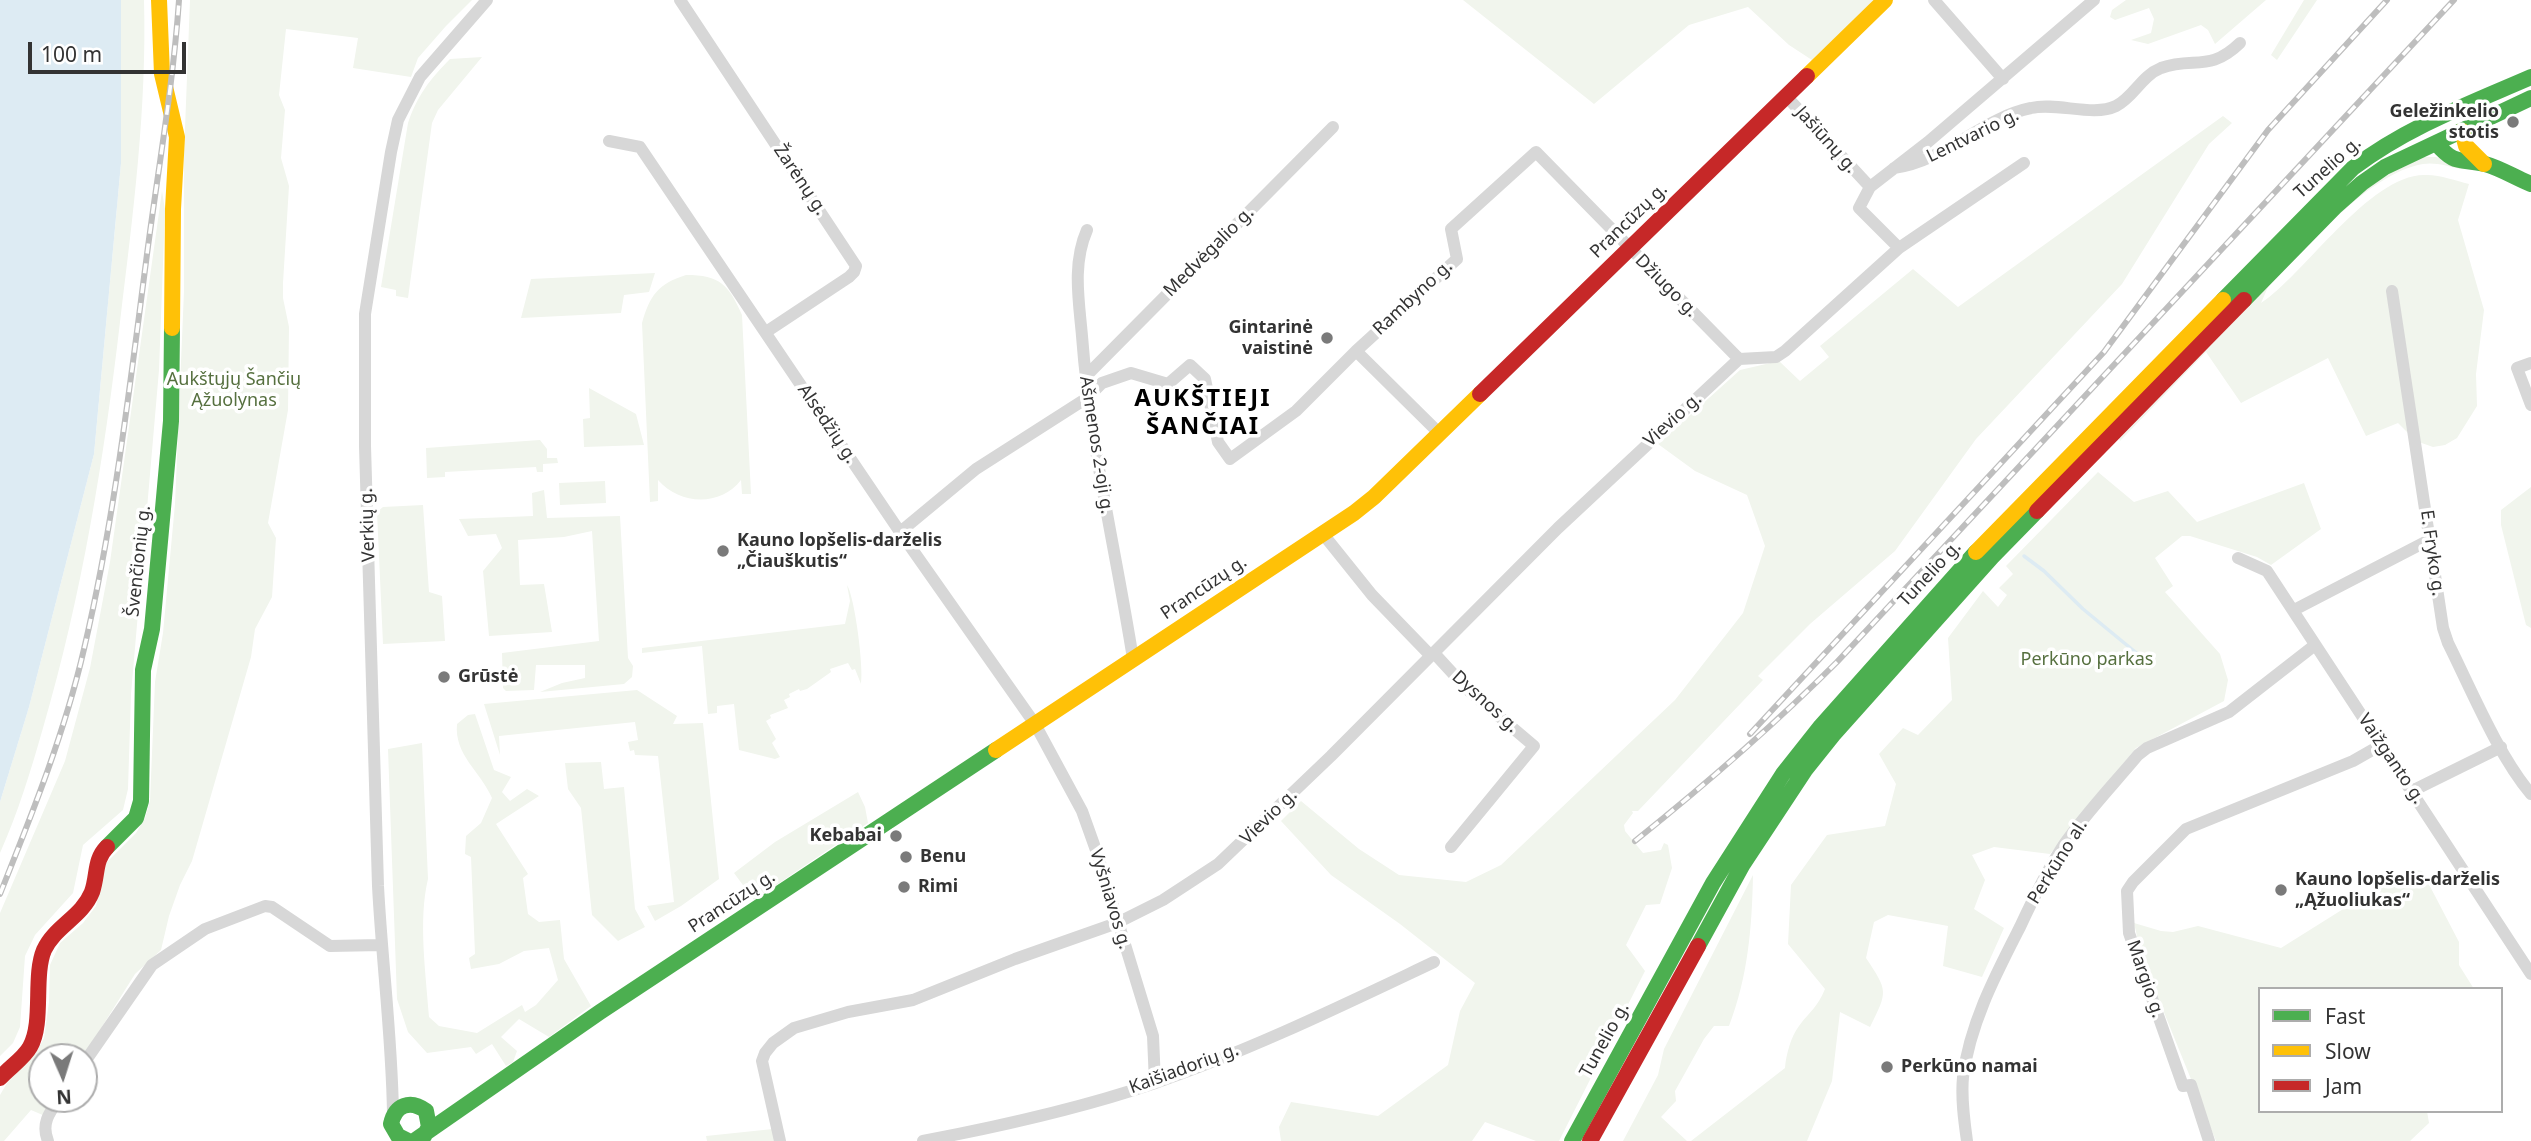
<!DOCTYPE html>
<meta charset="utf-8">
<style>
body{margin:0}
#map{position:relative;width:2531px;height:1141px;overflow:hidden;background:#fff;font-family:"Noto Sans",sans-serif}
canvas{display:block}
.legend{position:absolute;left:2258px;top:987px;width:245px;height:126px;box-sizing:border-box;background:#fff;border:2px solid #adadad;margin:0;padding:9px 12px;list-style:none;font-size:21px;color:#333}
.legend li{display:flex;align-items:center;gap:14px;height:35px}
.legend b{width:35px;border:2px solid #adadad}
.north{position:absolute;left:28px;top:1043px;width:70px;height:70px;box-sizing:border-box;background:#fff;border:2px solid #adadad;border-radius:50%;rotate:177deg;font-size:19px;font-weight:700;line-height:28px;text-align:center;color:#333}
.north::after{content:'';display:block;margin:auto;width:24px;height:32px;background:#7a7a7a;clip-path:polygon(50% 0,100% 100%,50% 72%,0 100%)}
.scale{position:absolute;left:28px;top:42px;width:158px;height:32px;box-sizing:border-box;border:4px solid #333;border-top:0;padding-left:9px;font-size:21px;line-height:24px;white-space:nowrap;color:#333;-webkit-text-stroke:5px #fff;paint-order:stroke}
</style>
<div id="map">
<canvas width="2531" height="1141"></canvas>
<ul class="legend">
<li><b style="height:9px;background:#4caf50"></b>Fast</li>
<li><b style="height:9px;background:#ffc107"></b>Slow</li>
<li><b style="height:9px;background:#c62828"></b>Jam</li>
</ul>
<div class="north">N</div>
<div class="scale">100 m</div>
</div>
<script>
const ctx = document.querySelector('canvas').getContext('2d');
ctx.lineJoin = 'round';
function paint(path, color) { ctx.fillStyle = color; ctx.fill(path, 'evenodd'); }
function trace(path, color, width, dash) { ctx.strokeStyle = color; ctx.lineWidth = width; ctx.lineCap = dash ? 'butt' : 'round'; ctx.setLineDash(dash || []); ctx.stroke(path); }
function label(font, color, halo, rows, align = 'center') {
  ctx.font = font + ' "Noto Sans",sans-serif'; ctx.lineWidth = 7; ctx.setLineDash([]); ctx.textBaseline = 'middle'; ctx.strokeStyle = halo; ctx.fillStyle = color; for (const [text, x, y, turn = 0] of rows) {
    ctx.save(); ctx.translate(x, y); ctx.rotate((+turn || 0) * Math.PI / 180); ctx.textAlign = isNaN(turn) ? turn : align; if (halo) ctx.strokeText(text, 0, 0); ctx.fillText(text, 0, 0); ctx.restore();
  }
}
paint(new Path2D(`
 M121,0h23c3,108 -11,215 -24,322 -16,137 -38,273 -77,406 -12,42 -25,85 -43,125v-51l29,-95 65,-253 27,-291z
 M190,0h282l-26,26 -28,32 -7,19 -58,-9 5,-30 -72,-9 -7,66 6,15 -4,48 8,28 -6,97v15l6,29 -1,83 -20,113 8,15 -4,59 -17,32 -4,28 -59,204 -12,24 -11,31 -8,34 -26,24 -52,83h-41v42h14l-11,17 -14,-6 -27,31h-4v-46l7,-12 30,-32 7,-13 5,-36 1,-37 10,-22 23,-20 13,-17 10,-43 30,-30 9,-15 5,-17 5,-119 8,-49 12,-129 9,-213v-137z
 M1463,0h412l-63,60 -23,-15 -41,-38 -59,18 -95,79z
 M2126,0h140l-51,44 -7,-14 -7,-5 -53,19 -17,-4 20,-7 3,-14 -5,-11 -34,12 -5,-3 2,-7z
 M2304,0h13l-40,60 -6,-5z
 M482,57l-44,53 -6,13 -24,175 -12,-2v-6l-15,-3 27,-164c9,-27 22,-44 42,-64z
 M2223,116l9,7 -23,21 -87,140 -146,155 -81,112 -85,73 -52,52 5,4 -125,131h-6l1,2 -9,12 1,6 18,22 18,-3 3,-7 4,2 4,23 -12,36 -14,1 -20,40 19,26 -86,170h-23l-51,-19 -13,19h-191l-2,-14 12,-25 87,14 70,-51 12,-54 15,-28 -75,-59 -69,-49 -50,-54 20,-20 58,48 40,26 67,7 35,-17 174,-165 68,-87 22,-67 -18,-51 -52,-24 -37,-27 82,-74 39,-9 21,20 29,-24 -9,-11 93,-77 45,38z
 M2420,157h16l25,9 -1,3c-12,-3 -25,-7 -37,-5 -55,9 -117,85 -155,123l-7,16c43,-28 111,-132 166,-128 14,0 29,6 42,9l-11,36 26,90 -8,64 1,32 -20,32 -12,7 -12,2 -17,-6 -18,-18 -32,13 -38,-78 -87,45 -35,-51 -86,89 -1,-2 244,-250z
 M162,191l3,19 -6,160 -28,324 -3,95 -5,21 -40,35 -10,48 -38,42 -10,21 -5,71 -7,16 -13,13v-143l65,-152 25,-93 20,-106z
 M655,273l-6,19 -25,3 -3,18 -100,5 10,-39z
 M686,275c34,0 43,10 56,40l9,179h-9l-1,-14c-21,27 -61,25 -83,0v21l-8,1 -8,-179c8,-28 16,-39 44,-48z
 M589,388l47,26 8,31 -60,2 -1,-28 7,-1z
 M540,440l7,9v9h10l1,5 -15,1v8h-6l-1,-5 -91,5v5l-18,1 -1,-30z
 M2098,472l36,30 34,-11 29,31 107,-39 17,46 -50,36 -14,-8 -67,-21h-8l-27,22 18,28 -8,6 55,62 8,26 -4,21 -88,47 -86,106 -56,-7 -22,8 13,25 -11,29 30,19 -22,49 -39,-11 5,-40 -60,-11 -14,7 -8,36c22,33 22,33 4,69l-30,-15 -8,69 -25,60h-116l94,-73c1,-13 6,-32 14,-42 12,-16 18,-18 26,-37l-37,-45 3,-59 36,-50 58,-9 11,-42 -17,-30 24,-26 15,7 34,-35 -4,-62 35,-47 15,16 9,-12 -8,-7 14,-14 -7,-8z
 M605,481l1,22 -46,2 -1,-22z
 M2531,487v141l-5,-3 -25,-100v-15z
 M544,490l3,28 73,-2 8,142 5,8 -1,11 -8,7 -84,8 22,-9 23,-5v-13h-49l-2,25 -28,1 -3,-3 -1,-35 97,-12 -7,-110 -28,6 -46,3 2,45 24,-1 8,48 -63,4 -6,-65 19,-23 -6,-14 -28,2 -9,-17 74,-3 -1,-23z
 M423,505l6,87 13,4 3,45 -62,3 -6,-132 6,-5z
 M847,585c8,13 17,84 14,99l-6,-15 -3,1 -4,-7 -18,6 1,3 -24,17 -7,2 -1,-2 -10,5 1,3 -6,3 4,8 -18,7 1,3 -5,3 10,18 -4,4 8,14 -5,2 -36,-9 -5,-46 -17,2v7l-9,1 -6,-68 -60,7v-5l203,-24 5,-23z
 M637,690l40,26 -4,8 30,-1 16,156 -38,27 -26,15 -8,-15 27,-4 -16,-146 -23,-1 -1,-5 -4,1 -2,-9 10,-2 -3,-18 -136,14 1,19 -16,-51z
 M475,714l19,56 17,7 -9,15 8,9 17,-12 12,7 -43,28 32,50 -5,4 5,36 11,8 21,-2 4,39 27,47 -42,31 -30,-18 -18,18 16,14 -4,11 -7,4 -14,-22 -16,10 -5,-7 -44,6 -19,-21 -11,-33 -9,-250 34,-6 6,136c-10,41 -2,95 1,138l10,9 38,7 45,-28 3,7 11,-7 22,-25 -9,-32 -25,3 -25,13 -28,5 -2,-11 6,-4 -4,-97 -6,-3 1,-18 15,-13 11,-25c-11,-26 -38,-43 -35,-74l11,-9z
 M601,762l3,27 20,-2 11,122 10,18 -27,14 -26,-26 -11,-107 -13,-19 -3,-26z
 M858,792l7,15 3,16 -114,77 -20,-27 41,-31z
 M2407,869l15,2 37,71v23l15,24h-214v122h167l2,12 -19,18h-194l-74,-183 -8,-35 27,8 12,1 25,-6 83,22z
 M1753,875c-1,52 -5,102 -24,151h-15l-10,13 -29,52 1,10 -15,16 26,24h-64l35,-66 6,-26z
 M773,1129l2,12h-68l-1,-5z`), '#f1f5ed');
paint(new Path2D(`
 M0,0h121v163l-27,291 -65,253 -29,95z`), '#ddebf3');
trace(new Path2D(`
 M2024,556l20,15 39,38 68,56`), '#ddebf3', 3.5);
trace(new Path2D(`
 M680,0l176,266 -2,6 -5,5 -83,55
 M1934,0l69,79
 M1786,96l84,91 -11,21 40,40
 M609,141l31,6 260,385 135,192 47,87 15,42 56,183 2,47
 M1894,168c50,-6 88,-50 137,-60 26,-6 62,9 85,-2 18,-9 25,-30 45,-38 33,-12 48,5 79,-25
 M1870,187l58,-45 166,-142
 M1087,230c-15,34 -8,71 -5,106 8,109 34,215 51,323
 M2392,291l51,337 5,15c23,46 50,112 83,151
 M1739,359l37,-2 9,-6 114,-103 125,-85
 M2531,363l-14,5 14,37
 M1085,377l248,-250
 M1439,433l-83,-82 101,-92 -6,-30 85,-77 203,207
 M900,532l76,-63 111,-71 15,-15 29,-10 37,11 22,-19 15,14 13,63 12,17 66,-48 60,-60
 M1323,534l49,61 59,61
 M2238,558l29,13 264,403
 M2294,610l137,-71
 M1434,653l34,37 66,56 -83,101
 M2412,791l89,-44
 M84,1063l68,-98 53,-36 60,-23 7,1 58,39 51,-1
 M393,1114c-1,-76 -11,-152 -15,-228l-13,-440v-132l26,-162 7,-32 22,-43 67,-77
 M48,1141c-7,-17 1,-28 11,-42
 M780,1141l-18,-80 3,-8 8,-10 21,-15 54,-16 65,-12 102,-41 102,-36 46,-23 55,-36 113,-108 227,-228 181,-169
 M923,1141c79,-15 156,-32 232,-58 96,-33 188,-78 279,-121
 M1967,1141c-3,-21 -6,-43 -4,-64 7,-54 33,-103 57,-150 13,-28 26,-55 43,-81 22,-32 50,-61 75,-91l9,-7 82,-36 86,-67
 M2209,1141l-18,-56 -8,1 -54,-153 -2,-42 6,-9 53,-53 167,-68 28,-16`), '#d7d7d7', 12);
trace(new Path2D(`
 M2436,143c19,23 24,15 49,21 15,4 31,14 46,20
 M2223,300l130,-132c54,-41 116,-64 178,-91
 M2244,300l92,-94 26,-23 23,-16 146,-69
 M107,847l29,-29 5,-17 2,-131 9,-41 19,-208 1,-93
 M1698,946l45,-82 62,-94 28,-35 159,-178 45,-46
 M408,1141l-10,-5 -7,-12c4,-19 19,-25 35,-13l3,16 -5,9
 M414,1141l186,-129 396,-262
 M1572,1141l141,-258 70,-109 38,-48 155,-174`), '#4caf50', 16);
trace(new Path2D(`
 M159,0l3,74 15,63 -4,72 -1,119
 M1807,76l78,-76
 M2462,131l4,15 18,18
 M1976,552l247,-252
 M996,750l358,-237 20,-16 106,-103`), '#ffc107', 16);
trace(new Path2D(`
 M1480,394l327,-318
 M2037,511l207,-211
 M0,1078c9,-10 24,-20 30,-31 14,-24 3,-71 14,-97 11,-24 38,-33 48,-58 6,-17 2,-32 15,-45
 M1590,1141l108,-195`), '#c62828', 16);
const rail = new Path2D(`
 M1750,734l354,-382 164,-222 119,-130
 M1635,841c71,-57 138,-115 202,-179l617,-662
 M0,894c32,-80 65,-162 84,-245 30,-128 45,-257 62,-387 11,-87 27,-174 33,-262`);
trace(rail, '#bebebe', 6);
trace(rail, '#fff', 3.5, [10]);
for (const [x, y, r, color] of [
 [2513,122,7,"#7a7a7a"],
 [1327,338,7,"#7a7a7a"],
 [723,551,7,"#7a7a7a"],
 [444,677,7,"#7a7a7a"],
 [896,836,7,"#7a7a7a"],
 [906,857,7,"#7a7a7a"],
 [904,887,7,"#7a7a7a"],
 [2281,890,7,"#7a7a7a"],
 [1887,1067,7,"#7a7a7a"]
]) { const dot = new Path2D(); dot.arc(x, y, r, 0, 2 * Math.PI); ctx.fillStyle = color; ctx.fill(dot); trace(dot, '#fff', 2.5); }
label('bold 18px', '#333', '#fff', [
 ["Geležinkelio",2499,112,"right"],
 ["stotis",2499,133,"right"],
 ["Gintarinė",1313,328,"right"],
 ["vaistinė",1313,349,"right"],
 ["Kauno lopšelis-darželis",737,541],
 ["„Čiauškutis“",737,562],
 ["Grūstė",458,677],
 ["Kebabai",882,836,"right"],
 ["Benu",920,857],
 ["Kauno lopšelis-darželis",2295,880],
 ["„Ąžuoliukas“",2295,901],
 ["Rimi",918,887],
 ["Perkūno namai",1901,1067]
], 'left');
label('18px', '#333', '#fff', [
 ["Lentvario g.",1973,136,-26],
 ["Jašiūnų g.",1826,140,48],
 ["Tunelio g.",2328,168,-42],
 ["Žarėnų g.",800,180,56],
 ["Prancūzų g.",1629,221,-44],
 ["Medvėgalio g.",1209,252,-45],
 ["Džiugo g.",1666,286,45],
 ["Rambyno g.",1413,298,-43],
 ["Vievio g.",1673,420,-42],
 ["Alsėdžių g.",827,424,56],
 ["Ašmenos 2-oji g.",1096,445,81],
 ["Verkių g.",368,525,-92],
 ["E. Fryko g.",2432,553,82],
 ["Švenčionių g.",139,561,-84],
 ["Tunelio g.",1930,574,-47],
 ["Prancūzų g.",1204,588,-34],
 ["Dysnos g.",1485,702,42],
 ["Vaižganto g.",2391,759,56],
 ["Vievio g.",1269,817,-44],
 ["Perkūno al.",2058,862,-58],
 ["Vyšniavos g.",1110,899,73],
 ["Prancūzų g.",732,902,-33],
 ["Margio g.",2145,979,71],
 ["Tunelio g.",1605,1040,-61],
 ["Kaišiadorių g.",1184,1069,-20]
]);
label('18px', '#56703f', '#fff', [
 ["Aukštųjų Šančių",234,380],
 ["Ąžuolynas",234,401],
 ["Perkūno parkas",2087,660]
]);
ctx.letterSpacing = '2px';
label('bold 24px', '#000', '#fff', [
 ["AUKŠTIEJI",1203,399],
 ["ŠANČIAI",1203,427]
]);
ctx.letterSpacing = '0px';
</script>
